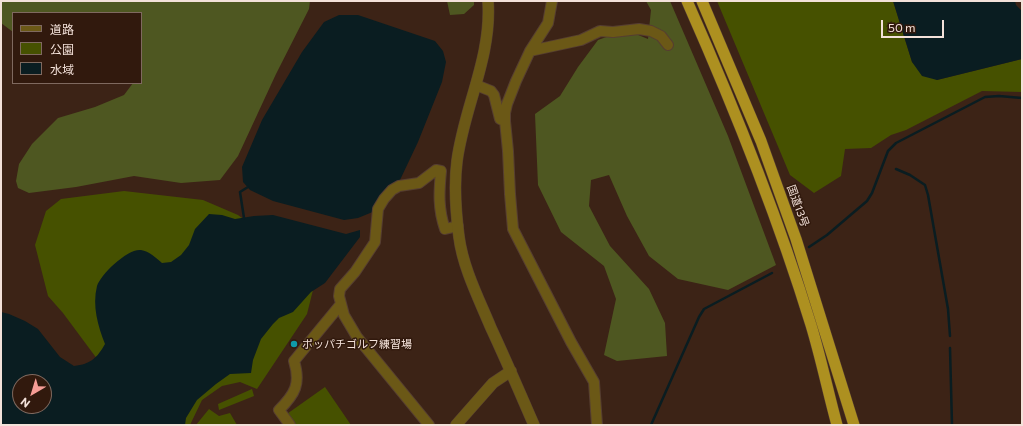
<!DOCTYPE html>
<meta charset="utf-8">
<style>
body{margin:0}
#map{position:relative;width:1023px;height:426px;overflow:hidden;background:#3c2316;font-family:Commissioner,"Noto Sans JP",sans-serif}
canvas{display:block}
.frame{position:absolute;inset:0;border:2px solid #f3e1d9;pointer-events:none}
.legend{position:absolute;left:12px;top:12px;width:130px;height:72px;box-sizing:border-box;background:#31190d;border:1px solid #7f695f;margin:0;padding:5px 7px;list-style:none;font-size:12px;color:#f3e1d9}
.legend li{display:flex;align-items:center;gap:8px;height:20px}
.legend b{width:20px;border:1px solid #7f695f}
.north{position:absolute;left:12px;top:374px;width:40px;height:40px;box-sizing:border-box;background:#31190d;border:1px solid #7f695f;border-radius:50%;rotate:218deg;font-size:11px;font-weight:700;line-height:16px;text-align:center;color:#f3e1d9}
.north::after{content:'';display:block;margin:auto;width:14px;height:18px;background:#f59c95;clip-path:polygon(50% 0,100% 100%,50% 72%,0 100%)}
.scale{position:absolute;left:881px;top:20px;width:63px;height:18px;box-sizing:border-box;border:2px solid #f3e1d9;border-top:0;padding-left:5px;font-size:12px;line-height:14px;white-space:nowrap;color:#f3e1d9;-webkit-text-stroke:3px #31190d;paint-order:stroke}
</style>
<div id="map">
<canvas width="1023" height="426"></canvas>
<div class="frame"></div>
<ul class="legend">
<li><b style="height:5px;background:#6b5816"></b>道路</li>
<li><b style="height:11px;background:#465100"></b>公園</li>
<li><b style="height:11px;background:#0a1d21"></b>水域</li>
</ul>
<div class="north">N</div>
<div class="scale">50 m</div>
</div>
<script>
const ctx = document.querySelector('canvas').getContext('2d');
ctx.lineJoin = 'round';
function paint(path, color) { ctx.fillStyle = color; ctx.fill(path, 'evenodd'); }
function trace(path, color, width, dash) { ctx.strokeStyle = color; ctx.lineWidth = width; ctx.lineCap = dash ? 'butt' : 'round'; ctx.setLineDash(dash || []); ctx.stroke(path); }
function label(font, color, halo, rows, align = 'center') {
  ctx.font = font + ' Commissioner,"Noto Sans JP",sans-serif'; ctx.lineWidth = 3; ctx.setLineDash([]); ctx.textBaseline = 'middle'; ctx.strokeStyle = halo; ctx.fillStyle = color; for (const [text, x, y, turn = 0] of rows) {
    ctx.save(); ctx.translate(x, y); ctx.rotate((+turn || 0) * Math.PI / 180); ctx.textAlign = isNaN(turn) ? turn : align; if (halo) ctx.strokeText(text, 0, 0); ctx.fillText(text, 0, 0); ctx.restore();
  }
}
paint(new Path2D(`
 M717,1h176l19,61 25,18 85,-21v33l-40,-1 -76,39 -15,5 -20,13 -26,1 -4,27 -27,17 -24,-18z
 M124,191l79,9 35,15 79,59 -10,40 -50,75 -17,-7 -18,4 -20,14 -12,25h-21l-57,-46 -49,-66 -15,-17 -13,-51 11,-34 15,-12z
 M325,387l26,38h-61l-6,-9z
 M252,389l2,7 -35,14 -1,-6z
 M209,409l10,7 11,-3 7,12h-41z`), '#465100');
paint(new Path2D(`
 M1,1h309l-1,8 -33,65 -38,82 -18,24 -39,3 -47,-7 -58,11 -47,6 -11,-5 -2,-7 3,-17 13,-20 26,-26 37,-11 29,-12 9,-12h8v-70h-128v19l-12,-9z
 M447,1h27v4l-10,9 -14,1z
 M646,1h24l58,135 48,129 -48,25 -50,-11 -29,-23 -22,-40 -18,-41 -18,5 -2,26 21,40 39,43 16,34 2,33 -50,5 -13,-6 12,-56 -12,-33 -43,-34 -23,-47 -3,-71 25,-18 18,-29 20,-27 28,-10 22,9 3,-29z`), '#4e5721');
paint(new Path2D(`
 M893,1h122l1,4 6,6v48l-85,21 -15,-4 -10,-14z
 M339,15h19l77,26 8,10 3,11 -4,20 -24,60 -18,38 -25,31 -17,7 -14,2 -71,-19 -23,-11 -7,-8 -1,-15 20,-47 40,-68 22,-30z
 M209,214l13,1 13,4 19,-3 19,-1 73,19 14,-4v7l-35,46 -14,9 -18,20 -14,6 -6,6 -12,15 -8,21 -2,13 -21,1 -14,10 -19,16 -11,18 -1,7h-184v-113l8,2 16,7 13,8 22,28 14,9c17,-2 23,-8 31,-22 -7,-18 -13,-38 -8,-58 4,-12 31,-38 44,-36 8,1 15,8 21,13l9,-1 10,-7 8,-10 6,-16zM20,382h24v24h-24z`), '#0a1d21');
trace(new Path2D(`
 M896,169l14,6 15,10 3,10 20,114 2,27
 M244,218l-4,-26 8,-5
 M809,247l18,-12 40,-34 5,-8 16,-42 8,-8 89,-46 14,-1 23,2
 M950,348l2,77
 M651,425l48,-108 5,-8 68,-36`), '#0a1d21', 2.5);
const minor = new Path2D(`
 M552,1l-4,22 -18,28 -14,30 -9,23 -2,9v8l3,30 2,43 3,35 58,113 23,40 3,43
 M530,51l51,-11 19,-9 13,1 26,-3 12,2 10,5 7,9
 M476,85l15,6 3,4 6,24 5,2
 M290,425l-11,-15c16,-16 22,-26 15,-49l47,-57
 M429,425l-72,-88 -13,-22 -5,-19 1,-7 15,-17 20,-30 3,-33 6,-10 8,-9 7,-4 20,-3 17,-13 5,1c-2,21 -3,38 4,58l13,-3`);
const tertiary = new Path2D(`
 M488,1c4,56 -24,106 -31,160 -3,23 -1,53 2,76 4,31 20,62 32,91 15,32 29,65 43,97
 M456,425l37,-42 18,-12`);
const trunk = new Path2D(`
 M687,1c47,106 90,213 124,324 10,33 17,67 26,100
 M702,1l59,140 35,98 58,186`);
trace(minor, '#563e31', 12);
trace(tertiary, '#563e31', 12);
trace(trunk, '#563e31', 12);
trace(minor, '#6b5816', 10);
trace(tertiary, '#6b5816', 11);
trace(trunk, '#ad9020', 11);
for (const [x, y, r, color] of [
 [294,344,4,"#0f9aa8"]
]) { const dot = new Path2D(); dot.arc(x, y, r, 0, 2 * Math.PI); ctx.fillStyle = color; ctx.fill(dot); trace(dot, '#31190d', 1.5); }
label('11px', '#f3e1d9', '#31190d', [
 ["国道13号",798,206,70]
]);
label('11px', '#f3e1d9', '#31190d', [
 ["ポッパチゴルフ練習場",302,344]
], 'left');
</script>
